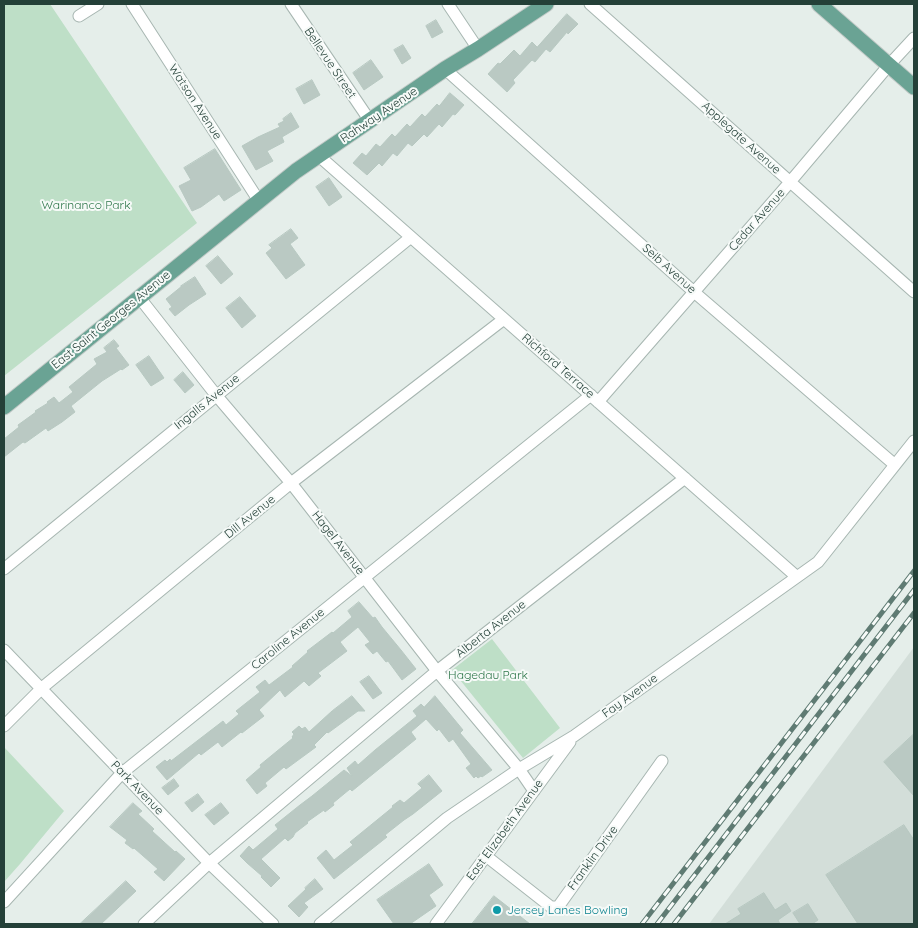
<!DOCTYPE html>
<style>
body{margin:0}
#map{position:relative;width:918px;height:928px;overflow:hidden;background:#e5eeea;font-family:Quicksand,sans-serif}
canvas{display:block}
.frame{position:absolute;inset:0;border:5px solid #244038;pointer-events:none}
</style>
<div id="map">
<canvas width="918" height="928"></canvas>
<div class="frame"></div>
</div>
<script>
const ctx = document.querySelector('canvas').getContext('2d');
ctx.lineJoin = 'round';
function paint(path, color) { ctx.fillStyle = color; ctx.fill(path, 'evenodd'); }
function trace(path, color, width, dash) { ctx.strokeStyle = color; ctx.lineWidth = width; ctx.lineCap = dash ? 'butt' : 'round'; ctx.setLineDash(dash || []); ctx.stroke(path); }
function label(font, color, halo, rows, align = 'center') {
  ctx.font = font + ' Quicksand,sans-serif'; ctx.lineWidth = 4; ctx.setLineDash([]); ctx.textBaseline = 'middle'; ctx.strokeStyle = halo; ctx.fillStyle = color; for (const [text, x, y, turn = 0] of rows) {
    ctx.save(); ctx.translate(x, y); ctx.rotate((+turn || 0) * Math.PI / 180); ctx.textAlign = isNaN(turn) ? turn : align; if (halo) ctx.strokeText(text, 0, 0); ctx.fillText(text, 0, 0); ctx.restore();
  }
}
paint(new Path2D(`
 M914,647v277h-205l145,-196z`), '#d3ded9');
paint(new Path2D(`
 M4,4h46l147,219 -193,153z
 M492,639l68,89 -37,30 -71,-88z
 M4,747l60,64 -44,53 -16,18z`), '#bedfc7');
const building = new Path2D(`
 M567,14l11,10 -10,10 -1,-2 -17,20 -4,-3 -11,13 -3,-2 -19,20 2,3 -8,9 -19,-18 10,-11 2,1 14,-14 6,6 12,-14 5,5z
 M436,20l7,12 -11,6 -6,-12z
 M403,45l8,13 -9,6 -8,-14z
 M371,60l12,17 -19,13 -11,-17z
 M312,80l8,15 -16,9 -8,-15z
 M450,93l14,12 -9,10 -2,-1 -11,13 -3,-3 -12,13 -3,-3 -12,12 -4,-3 -11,13 -4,-3 -11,13 -3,-3 -12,12 -14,-12 9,-10 4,3 10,-12 4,3 12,-13 3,3 12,-13 3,3 12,-13 3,3 12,-13 2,2z
 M291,113l8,14 -17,10 2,5 -17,9 6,10 -17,9 -14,-24 16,-9 22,-10 -2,-3 6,-3 -1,-2z
 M215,149l26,41 -17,11 -5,-7 -18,13 -9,4 -13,-25 12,-6 -7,-12z
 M329,178l13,19 -13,9 -13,-19z
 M291,229l7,9 -8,6 15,21 -19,14 -20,-26 6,-5 -3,-3z
 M218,256l15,18 -12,10 -15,-18z
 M195,277l11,17 -17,11 -14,11 -6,-7 3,-2 -6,-8 16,-13h-1z
 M240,297l16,19 -14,12 -16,-20z
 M114,340l5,6 -3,2 13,17 -7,5 -1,-1 -19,12 -31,25 4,6 -13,10 -14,9 -2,-3 -21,15 -2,-1 -19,15v-18l15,-12 -1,-2 18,-13 -1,-1 13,-8 -1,-1 7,-5 5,6 14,-11 -4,-5 28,-23 -3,-5 13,-7 -3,-4z
 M149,356l15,22 -13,8 -15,-21z
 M183,372l11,13 -9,8 -11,-13z
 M359,602l14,16 2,-1 7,10 19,23 15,19 -14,11 -14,-19 -2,1 -9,-11 -4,3 -8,-9 5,-3 -12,-15 -18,15 7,9 -29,22 3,3 -12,10 -5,-5 -19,16 -5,-7 -21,20 5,6 -22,17 -1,-1 -19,15 -4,-5 -17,13 -2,-2 -32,27 -11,-13 9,-7 2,2 3,-3 1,2 52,-40 3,4 13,-11 -3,-3 24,-19 -4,-5 9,-7 4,5 24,-18 -1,-1 16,-14 -1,-1 25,-19 1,1 19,-16 -4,-6z
 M369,676l13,17 -9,6 -13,-17z
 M352,696l13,15h-7l-30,22 -1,-1 -13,13 2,2 -30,22 -2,-2 -19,16 2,3 -10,8 -11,-14 15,-13 -1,-2 33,-27 -1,-1 2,-3 -2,-2 7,-6 3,3 3,-2 4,5 23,-21z
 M435,696l28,34 -3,3 32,37 -10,7 -1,-1 -3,2 -2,-2 -2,2 -8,-10 5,-4 -18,-25 -4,3 -10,-13 -2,2 -11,-12 -15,13 5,7 -64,52 -2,-2 -17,14 1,2 -9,7 -1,-2 -17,12 1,1 -13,10 -2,4 -5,4 -3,-3 -24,21 19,19 -9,9 -10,-10 1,-1 -15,-13 -7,-7 9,-10 4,4 25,-21 -3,-4 25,-20 12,-9 32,-26 8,6 -5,-8 8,-7 3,4 17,-15 42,-34 -4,-5 8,-7 3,3z
 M914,734v62l-30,-34z
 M429,775l13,16 -29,23 -9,6 -19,15 2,2 -53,42 -17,-21 9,-8 8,10 19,-15 -3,-3 43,-35 -1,-1 8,-6 4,3 18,-15 -4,-4z
 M174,779l5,7 -11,9 -6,-7z
 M198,794l6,8 -12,10 -7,-9z
 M133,803l9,8 -4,3 16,15 -2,2 23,21 1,-1 9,8 -21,22 -10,-9 4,-3 -24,-21 -1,1 -8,-6 2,-3 -17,-13z
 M221,803l8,10 -15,12 -9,-10z
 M904,825l10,15v84h-56l-32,-49z
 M429,864l14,21 -14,10 7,11 -26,18h-16l-17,-24z
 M315,879l8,10 -19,14 4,4 -9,10 -11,-11 18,-17 -1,-1z
 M126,881l10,10 -35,33h-21z
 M764,893l11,17 11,-7 5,8 -13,9 2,4h-55l16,-10 -3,-5z
 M494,896l36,28h-58z
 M808,904l10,16 -6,4h-12l-7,-11z`);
paint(building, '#bac9c3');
trace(building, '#b7c8c1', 1);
const minor = new Path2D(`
 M132,4l127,197
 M291,4l79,117
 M448,4l30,45
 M590,4l324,288
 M79,16l19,-12
 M445,69l249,223 201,173
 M319,156l478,421
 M139,297l77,98 75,88 146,188 82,98 15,22
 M598,402l192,-220 99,-117 25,-27
 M4,569l407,-332
 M4,650l205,213 64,61
 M4,726l39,-39 248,-204 213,-164
 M486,856l65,51h7l104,-146
 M4,902l118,-129 469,-378
 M144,924l63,-59 230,-194 248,-193
 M320,924l127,-106 72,-49 55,-33 244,-174 96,-121
 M436,924l134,-182`);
const major = new Path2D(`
 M819,4l95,83
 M4,407l292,-236 149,-102 33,-20 68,-45`);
trace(minor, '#a7b6b1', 13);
trace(major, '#c2cac7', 17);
trace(minor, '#fff', 11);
trace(major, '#6aa394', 15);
const rail = new Path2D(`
 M642,924l272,-353
 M657,924l257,-334
 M674,924l240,-311`);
trace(rail, '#5f7b73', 5);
trace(rail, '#f6faf8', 3, [9]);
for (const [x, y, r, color] of [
 [497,910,5,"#0f9aa8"]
]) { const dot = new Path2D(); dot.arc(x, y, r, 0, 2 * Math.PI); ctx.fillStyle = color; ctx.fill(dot); trace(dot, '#f6faf8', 2); }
label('12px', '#244038', '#f6faf8', [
 ["Bellevue Street",330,63,56],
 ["Watson Avenue",195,102,57],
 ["Rahway Avenue",379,115,-34],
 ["Applegate Avenue",741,138,42],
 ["Cedar Avenue",757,220,-49],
 ["Seib Avenue",669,269,42],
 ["East Saint Georges Avenue",111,320,-39],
 ["Richford Terrace",558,366,41],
 ["Ingalls Avenue",207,402,-39],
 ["Dill Avenue",250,517,-39],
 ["Hagel Avenue",338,543,52],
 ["Alberta Avenue",491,629,-38],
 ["Caroline Avenue",288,639,-39],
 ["Fay Avenue",630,696,-36],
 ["Park Avenue",137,788,46],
 ["East Elizabeth Avenue",505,830,-54],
 ["Franklin Drive",593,858,-54]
]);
label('12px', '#2e774a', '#f6faf8', [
 ["Warinanco Park",86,205],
 ["Hagedau Park",488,675]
]);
label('12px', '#0d838f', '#f6faf8', [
 ["Jersey Lanes Bowling",507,910]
], 'left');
</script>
